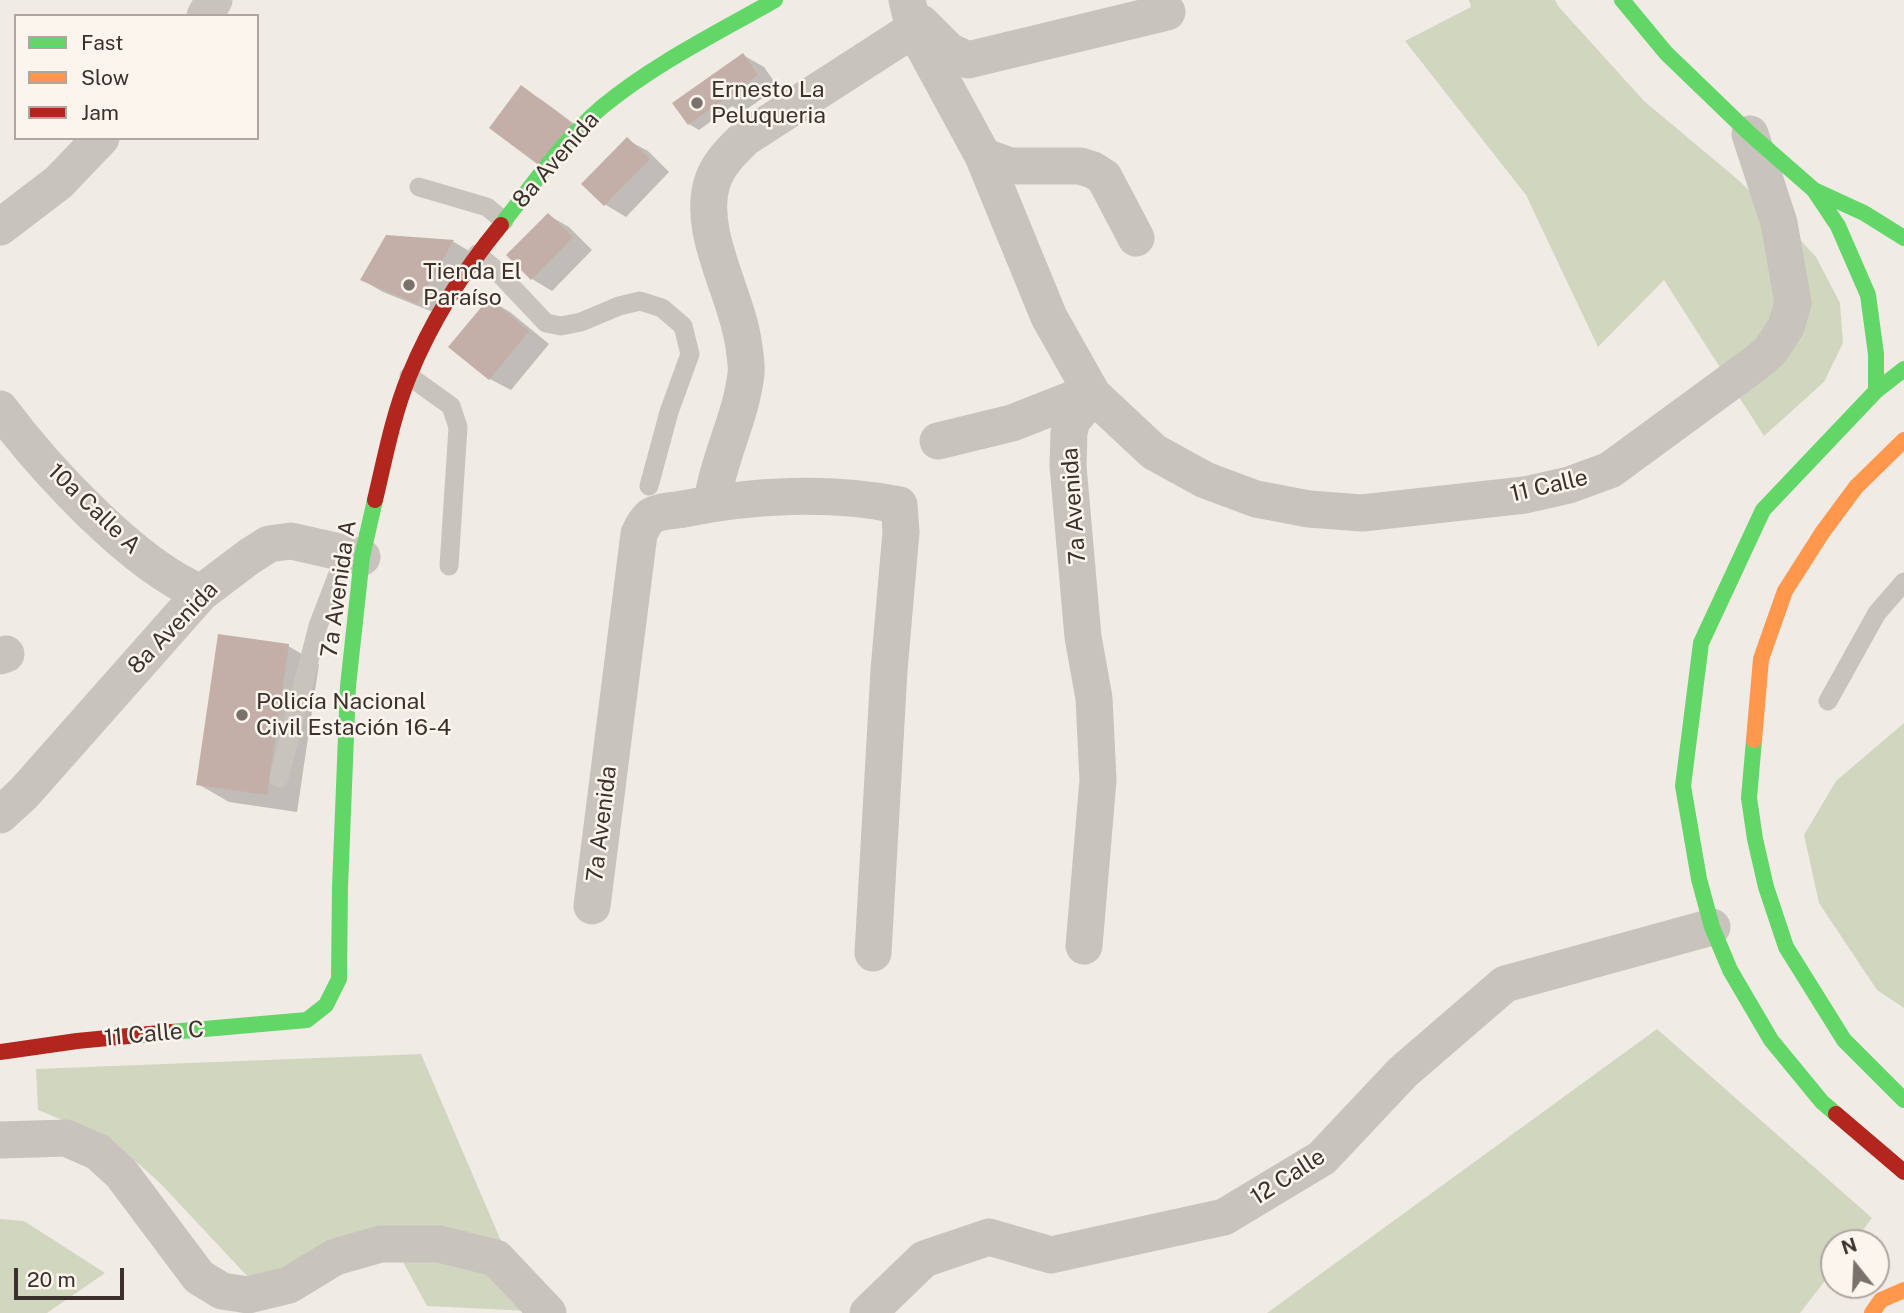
<!DOCTYPE html>
<meta charset="utf-8">
<style>
body{margin:0}
#map{position:relative;width:1904px;height:1313px;overflow:hidden;background:#f0ebe5;font-family:"Public Sans",sans-serif}
canvas{display:block}
.legend{position:absolute;left:14px;top:14px;width:245px;height:126px;box-sizing:border-box;background:#fbf5ee;border:2px solid #aea6a0;margin:0;padding:9px 12px;list-style:none;font-size:21px;color:#3b302b}
.legend li{display:flex;align-items:center;gap:14px;height:35px}
.legend b{width:35px;border:2px solid #aea6a0}
.north{position:absolute;left:1820px;top:1229px;width:70px;height:70px;box-sizing:border-box;background:#fbf5ee;border:2px solid #aea6a0;border-radius:50%;rotate:342deg;font-size:19px;font-weight:700;line-height:28px;text-align:center;color:#3b302b}
.north::after{content:'';display:block;margin:auto;width:24px;height:32px;background:#7a716c;clip-path:polygon(50% 0,100% 100%,50% 72%,0 100%)}
.scale{position:absolute;left:14px;top:1268px;width:110px;height:32px;box-sizing:border-box;border:4px solid #3b302b;border-top:0;padding-left:9px;font-size:21px;line-height:24px;white-space:nowrap;color:#3b302b;-webkit-text-stroke:5px #fbf5ee;paint-order:stroke}
</style>
<div id="map">
<canvas width="1904" height="1313"></canvas>
<ul class="legend">
<li><b style="height:9px;background:#63d668"></b>Fast</li>
<li><b style="height:9px;background:#ff974d"></b>Slow</li>
<li><b style="height:9px;background:#b3261e"></b>Jam</li>
</ul>
<div class="north">N</div>
<div class="scale">20 m</div>
</div>
<script>
const ctx = document.querySelector('canvas').getContext('2d');
ctx.lineJoin = 'round';
function paint(path, color) { ctx.fillStyle = color; ctx.fill(path, 'evenodd'); }
function trace(path, color, width, dash) { ctx.strokeStyle = color; ctx.lineWidth = width; ctx.lineCap = dash ? 'butt' : 'round'; ctx.setLineDash(dash || []); ctx.stroke(path); }
function label(font, color, halo, rows, align = 'center') {
  ctx.font = font + ' "Public Sans",sans-serif'; ctx.lineWidth = 5; ctx.setLineDash([]); ctx.textBaseline = 'middle'; ctx.strokeStyle = halo; ctx.fillStyle = color; for (const [text, x, y, turn = 0] of rows) {
    ctx.save(); ctx.translate(x, y); ctx.rotate((+turn || 0) * Math.PI / 180); ctx.textAlign = isNaN(turn) ? turn : align; if (halo) ctx.strokeText(text, 0, 0); ctx.fillText(text, 0, 0); ctx.restore();
  }
}
paint(new Path2D(`
 M1469,0h86l3,6 86,95 92,77 58,55 22,24 24,46 3,40 -19,39 -60,54 -100,-156 -66,67 -72,-152 -121,-154 66,-34z
 M1904,723v285l-27,-18 -58,-87 -15,-68 32,-54z
 M1657,1029l215,189 -19,25h-19v26l-34,44h-533z
 M421,1054l110,257 -104,-5 -43,-79 -121,66 -103,-110 -47,-42 -75,-31 -2,-41z
 M0,1219l24,2 81,52 -58,40h-47z`), '#d1d6bf');
paint(new Path2D(`
 M743,55l21,12 14,20 -35,25 -11,-6 -33,24 -10,-6z
 M521,88l21,12 50,37z
 M627,140l21,11 21,21 -43,45 -20,-12 -22,-21z
 M548,215l21,12 23,23 -40,41 -20,-12z
 M387,237l67,5 20,12 -36,60 -55,-22 -21,-12z
 M489,300l21,12 39,32 -38,46 -21,-11z
 M288,646l31,18 -22,148 -68,-10 -31,-18z`), '#0003');
paint(new Path2D(`
 M743,53l15,22 -70,50 -16,-22z
 M521,85l52,39 -33,42 -51,-38z
 M627,137l23,22 -46,47 -23,-22z
 M548,213l25,24 -42,43 -25,-25z
 M386,235l68,5 -37,64 -57,-24z
 M489,298l40,33 -40,49 -41,-33z
 M218,634l71,10 -22,151 -71,-10z`), '#c3afa7');
trace(new Path2D(`
 M419,187l68,20 17,14
 M477,254l17,14 52,55 15,3 20,-4 38,-16 21,-5 22,7 21,18 7,28 -21,58 -20,74
 M409,376l42,30 7,21 -9,139
 M1828,701l49,-88 27,-31
 M279,778l39,-152 28,-73`), '#c9c3be', 19);
trace(new Path2D(`
 M907,0l7,29 69,127 66,161 44,78 61,57 51,28 51,19 53,10 53,4 163,-18 44,-10 41,-15 146,-107 14,-12 16,-24 7,-24 -14,-80 -29,-89
 M205,16l9,-16
 M921,23l28,28 19,9 199,-48
 M983,156l27,10h70l13,4 11,7 32,61
 M0,227l59,-45 42,-44
 M0,409c44,59 133,156 201,184
 M938,441l74,-18 79,-31
 M712,503c6,-44 29,-85 34,-129 1,-9 -1,-19 -2,-27 -6,-52 -49,-116 -31,-167 6,-17 19,-29 32,-42l169,-109
 M0,656l6,-2
 M0,815l24,-22 177,-200 49,-37 19,-12 22,-3 71,16
 M592,906l47,-372c3,-7 6,-13 12,-18 8,-5 22,-5 32,-7 69,-14 146,-18 216,-4l2,27 -12,138 -16,283
 M1084,946l14,-166 -4,-82 -11,-61 -15,-171 1,-34 3,-11 21,-26
 M0,1140l66,-2 32,14 23,21 78,104 23,14 26,4 41,-10 46,-28 46,-13h58l57,14 52,55
 M868,1313l56,-54 65,-22 62,18 173,-38 98,-59 81,-86 102,-88 207,-57`), '#c9c3be', 37);
trace(new Path2D(`
 M1622,0l44,53 84,81 64,56 24,36 30,69 8,59v37
 M1814,190l50,23 40,25
 M501,225c32,-40 62,-85 101,-118 52,-43 115,-74 173,-107
 M1754,740l-5,58 6,41 11,48 20,60 58,93 60,60
 M170,1032l137,-12 19,-15 13,-26 1,-92 8,-201 14,-129 13,-57
 M1836,1114l-14,-12 -51,-62 -41,-70 -18,-43 -13,-48 -16,-93 18,-143 62,-133 113,-119 28,-22`), '#63d668', 16);
trace(new Path2D(`
 M1754,740l7,-81 24,-68 37,-58 34,-46 48,-47
 M1872,1313l9,-13 23,-10`), '#ff974d', 16);
trace(new Path2D(`
 M375,500c10,-42 18,-85 34,-124 22,-54 55,-106 92,-151
 M0,1052l77,-11 93,-9
 M1836,1114l68,58`), '#b3261e', 16);
for (const [x, y, r, color] of [
 [697,103,7,"#7a716c"],
 [409,285,7,"#7a716c"],
 [242,715,7,"#7a716c"]
]) { const dot = new Path2D(); dot.arc(x, y, r, 0, 2 * Math.PI); ctx.fillStyle = color; ctx.fill(dot); trace(dot, '#fbf5ee', 2.5); }
label('23px', '#3b302b', '#fbf5ee', [
 ["Ernesto La",711,90],
 ["Peluqueria",711,116],
 ["Tienda El",423,272],
 ["Paraíso",423,298],
 ["Policía Nacional",256,702],
 ["Civil Estación 16-4",256,728]
], 'left');
label('23px', '#3b302b', '#fbf5ee', [
 ["8a Avenida",556,160,-49],
 ["11 Calle",1549,486,-13],
 ["7a Avenida",1074,506,-94],
 ["10a Calle A",94,509,44],
 ["7a Avenida A",339,589,-82],
 ["8a Avenida",173,628,-46],
 ["7a Avenida",602,824,-83],
 ["11 Calle C",154,1034,-5],
 ["12 Calle",1288,1177,-33]
]);
</script>
